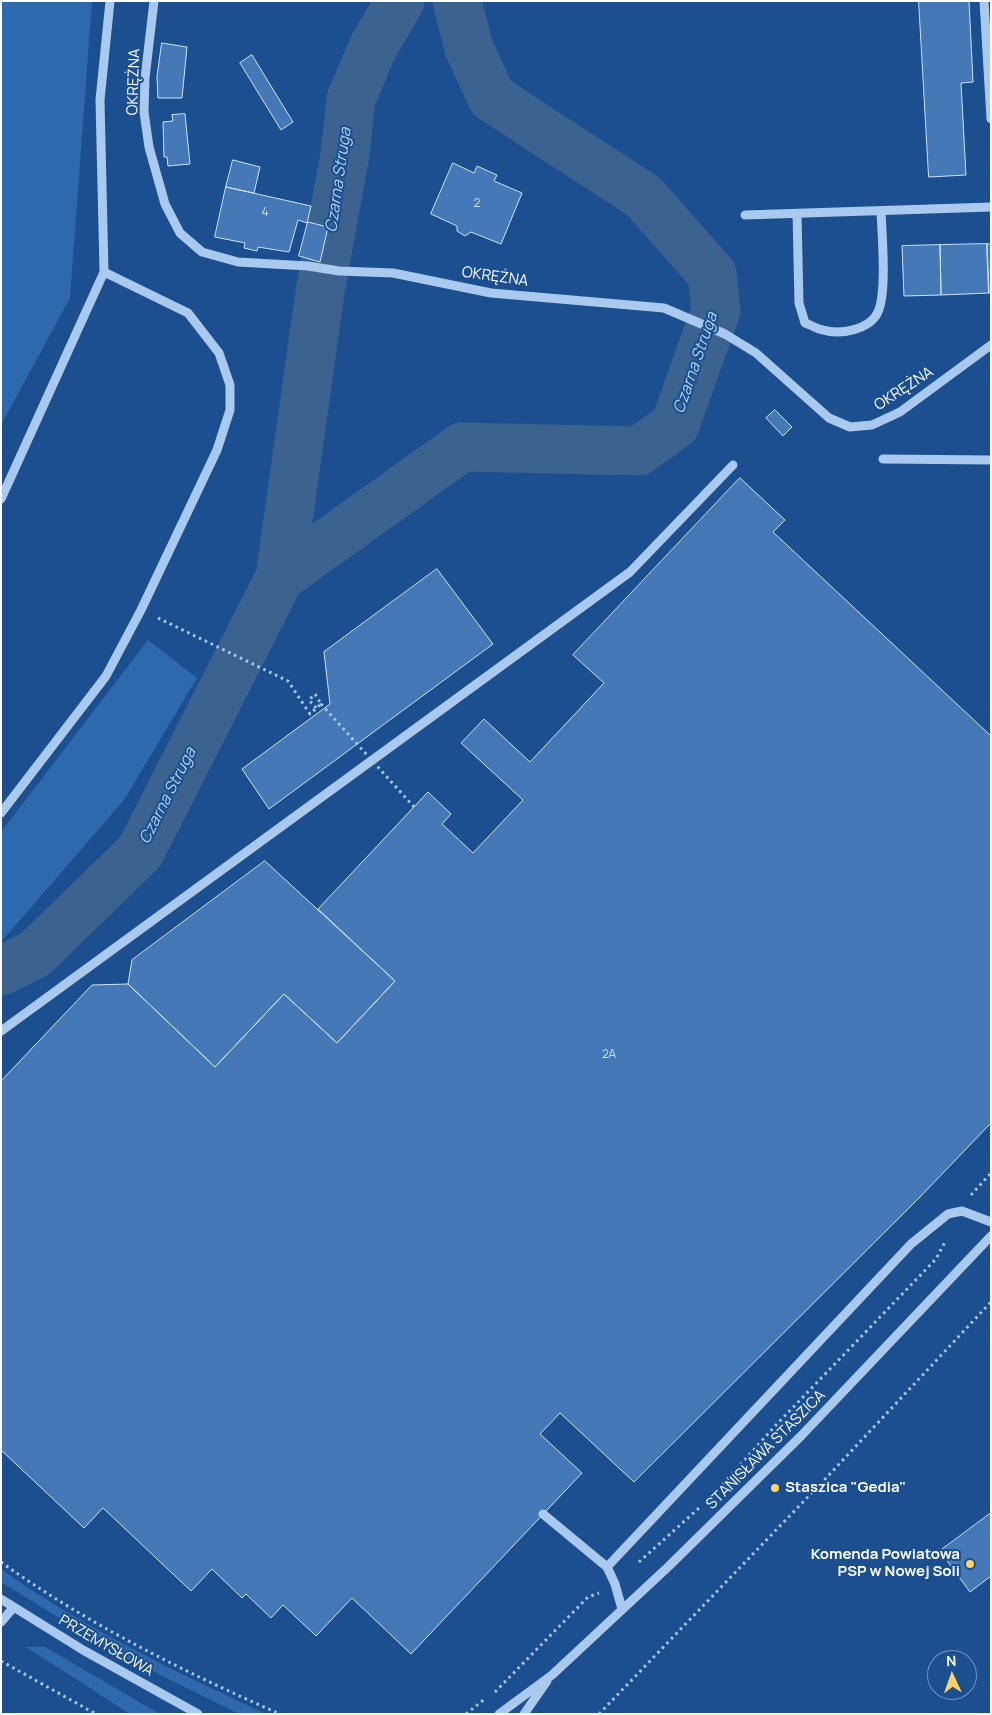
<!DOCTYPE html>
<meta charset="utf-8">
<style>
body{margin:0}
#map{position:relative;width:992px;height:1715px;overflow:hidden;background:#1b4f8f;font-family:Manrope,sans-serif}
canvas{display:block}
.frame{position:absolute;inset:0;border:2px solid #fff;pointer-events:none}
.north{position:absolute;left:927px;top:1650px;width:50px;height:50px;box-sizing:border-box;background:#1b4f8f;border:1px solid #7695bc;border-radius:50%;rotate:357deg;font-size:14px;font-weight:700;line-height:20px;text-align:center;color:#fff}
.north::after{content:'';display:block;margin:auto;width:18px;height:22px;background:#ffd166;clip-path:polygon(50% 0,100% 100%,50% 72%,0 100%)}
</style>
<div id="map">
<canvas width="992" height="1715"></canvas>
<div class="frame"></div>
<div class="north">N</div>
</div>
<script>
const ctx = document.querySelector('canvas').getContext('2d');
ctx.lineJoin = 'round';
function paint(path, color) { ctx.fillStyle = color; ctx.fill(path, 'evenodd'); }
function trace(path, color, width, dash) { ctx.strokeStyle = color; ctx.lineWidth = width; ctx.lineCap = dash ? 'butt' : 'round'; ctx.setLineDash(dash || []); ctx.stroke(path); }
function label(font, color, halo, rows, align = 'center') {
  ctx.font = font + ' Manrope,sans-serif'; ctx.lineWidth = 4; ctx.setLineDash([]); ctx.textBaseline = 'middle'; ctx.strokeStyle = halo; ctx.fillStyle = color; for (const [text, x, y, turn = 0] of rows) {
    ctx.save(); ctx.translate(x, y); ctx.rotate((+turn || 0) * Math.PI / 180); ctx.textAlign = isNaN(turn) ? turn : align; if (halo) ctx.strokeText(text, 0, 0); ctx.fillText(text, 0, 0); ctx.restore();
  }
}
paint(new Path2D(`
 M1,1h91l-22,297 -69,127z
 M148,640l49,38 -73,122 -123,142v-110z
 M1,1569c81,58 175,103 265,145h-27l-123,-61 -115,-71z
 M26,1647h19l115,67h-30z`), '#2e69ad');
trace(new Path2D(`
 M280,577l182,-130 177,4 36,-26 41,-115 -4,-36 -69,-78 -151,-98 -23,-50 -12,-47
 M1,971l34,-17 105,-102 140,-275 40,-285 25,-138 6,-55 22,-52 27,-46`), '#3c6290', 49);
const building = new Path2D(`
 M919,1h50l4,81 -12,1 5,92 -37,2z
 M162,43l25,4 -5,51h-24l-1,-21z
 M252,55l41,67 -12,8 -41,-67z
 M185,114l5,50 -22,2 -1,-9h-3l-1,-35 10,-1 -1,-6z
 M233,160l27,7 -6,26 -28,-6z
 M453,163l21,10 3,-7 20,9 -3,6 28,12 -21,51 -30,-12 -6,4 -8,-5v-5l-26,-12z
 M226,187l85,19 -4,17 -9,-3 -9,32 -31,-5 -1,4 -13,-3 1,-5 -30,-6z
 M308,222l20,5 -8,35 -21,-6z
 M987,244l2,49 -48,2 -1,-50z
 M987,244h4v49h-2z
 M940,245l1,50 -37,1 -2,-50z
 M775,410l17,17 -9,9 -17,-18z
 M740,478l45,42 -12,12 218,204v387l-71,74 -286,285 -74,-69 -20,21 42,39 -171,181 -59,-56 -36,38 -33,-31 -12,13 -25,-24 -4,4 -30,-29 -21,22 -88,-83 -19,20 -83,-78v-369l91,-96 36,-1 87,83 69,-73 53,49 58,-62 -77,-72 110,-117 23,22 -9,10 31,29 50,-53 -62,-57 23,-24 46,43 74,-79 -31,-28z
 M437,569l56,75 -224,165 -27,-40 88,-65 -6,-52z
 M265,861l130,120 -58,62 -53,-49 -69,73 -87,-83 4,-24z
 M991,1513v63l-21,16 -30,-41z`);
paint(building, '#4478b7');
trace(building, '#cfe3fa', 1);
trace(new Path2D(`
 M158,618l130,63 22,33 11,-10 -6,-10 -6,6 6,7 6,-3
 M971,1195l20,-22
 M723,1484l53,-59 160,-166 9,-17
 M1,1562c83,60 185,111 279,152
 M639,1562l60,-54
 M1,1661l95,53
 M495,1692l93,-95 11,-4
 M466,1714l20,-16
 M599,1714l229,-238 163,-174`), '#a9c9ee', 3, [2.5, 4]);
trace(new Path2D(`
 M154,1l-9,77 -1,34 5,35 16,57 15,29 22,19 36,10 70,4 31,5 54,2 98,20 173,15 61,26 31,19 73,65 21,9 22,-2 28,-13 91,-67
 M984,1l7,118
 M797,214l2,89 6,20c6,2 12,6 18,7 17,5 47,0 55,-18 9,-20 4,-77 3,-100
 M745,215l246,-8
 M883,459l108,1
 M1,499l103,-227 -4,-172 10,-99
 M1,813l105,-137 35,-66 76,-160 13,-40v-25l-11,-32 -31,-40 -84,-41
 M1,1031l629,-459 103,-107
 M543,1514l64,53 8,17 7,25
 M607,1567l304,-323 37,-30 14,-3 29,11
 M1,1599l82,51 115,64
 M1,1622l12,-14
 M499,1714l53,-39 117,-109 132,-130 190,-200
 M524,1714l23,-33`), '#a9c9ee', 9);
trace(new Path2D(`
 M321,704l93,103`), '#a9c9ee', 3, [2.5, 4]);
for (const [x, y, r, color] of [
 [775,1488,5,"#ffd166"],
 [970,1564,5,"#ffd166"]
]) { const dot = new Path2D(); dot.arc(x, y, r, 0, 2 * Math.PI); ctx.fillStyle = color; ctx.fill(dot); trace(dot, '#1b4f8f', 2); }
label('12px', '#d0dded', null, [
 ["2",477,204],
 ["4",265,213],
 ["2A",609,1055]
]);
label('15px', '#fff', '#1b4f8f', [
 ["OKRĘŻNA",134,82,-88],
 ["OKRĘŻNA",495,277,8],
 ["OKRĘŻNA",904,389,-33],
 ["STANISŁAWA STASZICA",766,1450,-45],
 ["PRZEMYSŁOWA",106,1646,30]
]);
label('bold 15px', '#fff', '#1b4f8f', [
 ["Staszica \"Gedia\"",785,1488],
 ["Komenda Powiatowa",960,1555,"right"],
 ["PSP w Nowej Soli",960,1572,"right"]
], 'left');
label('italic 16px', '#b5d3f5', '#1b4f8f', [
 ["Czarna Struga",339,180,-82],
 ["Czarna Struga",696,363,-71],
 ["Czarna Struga",168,796,-63]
]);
</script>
